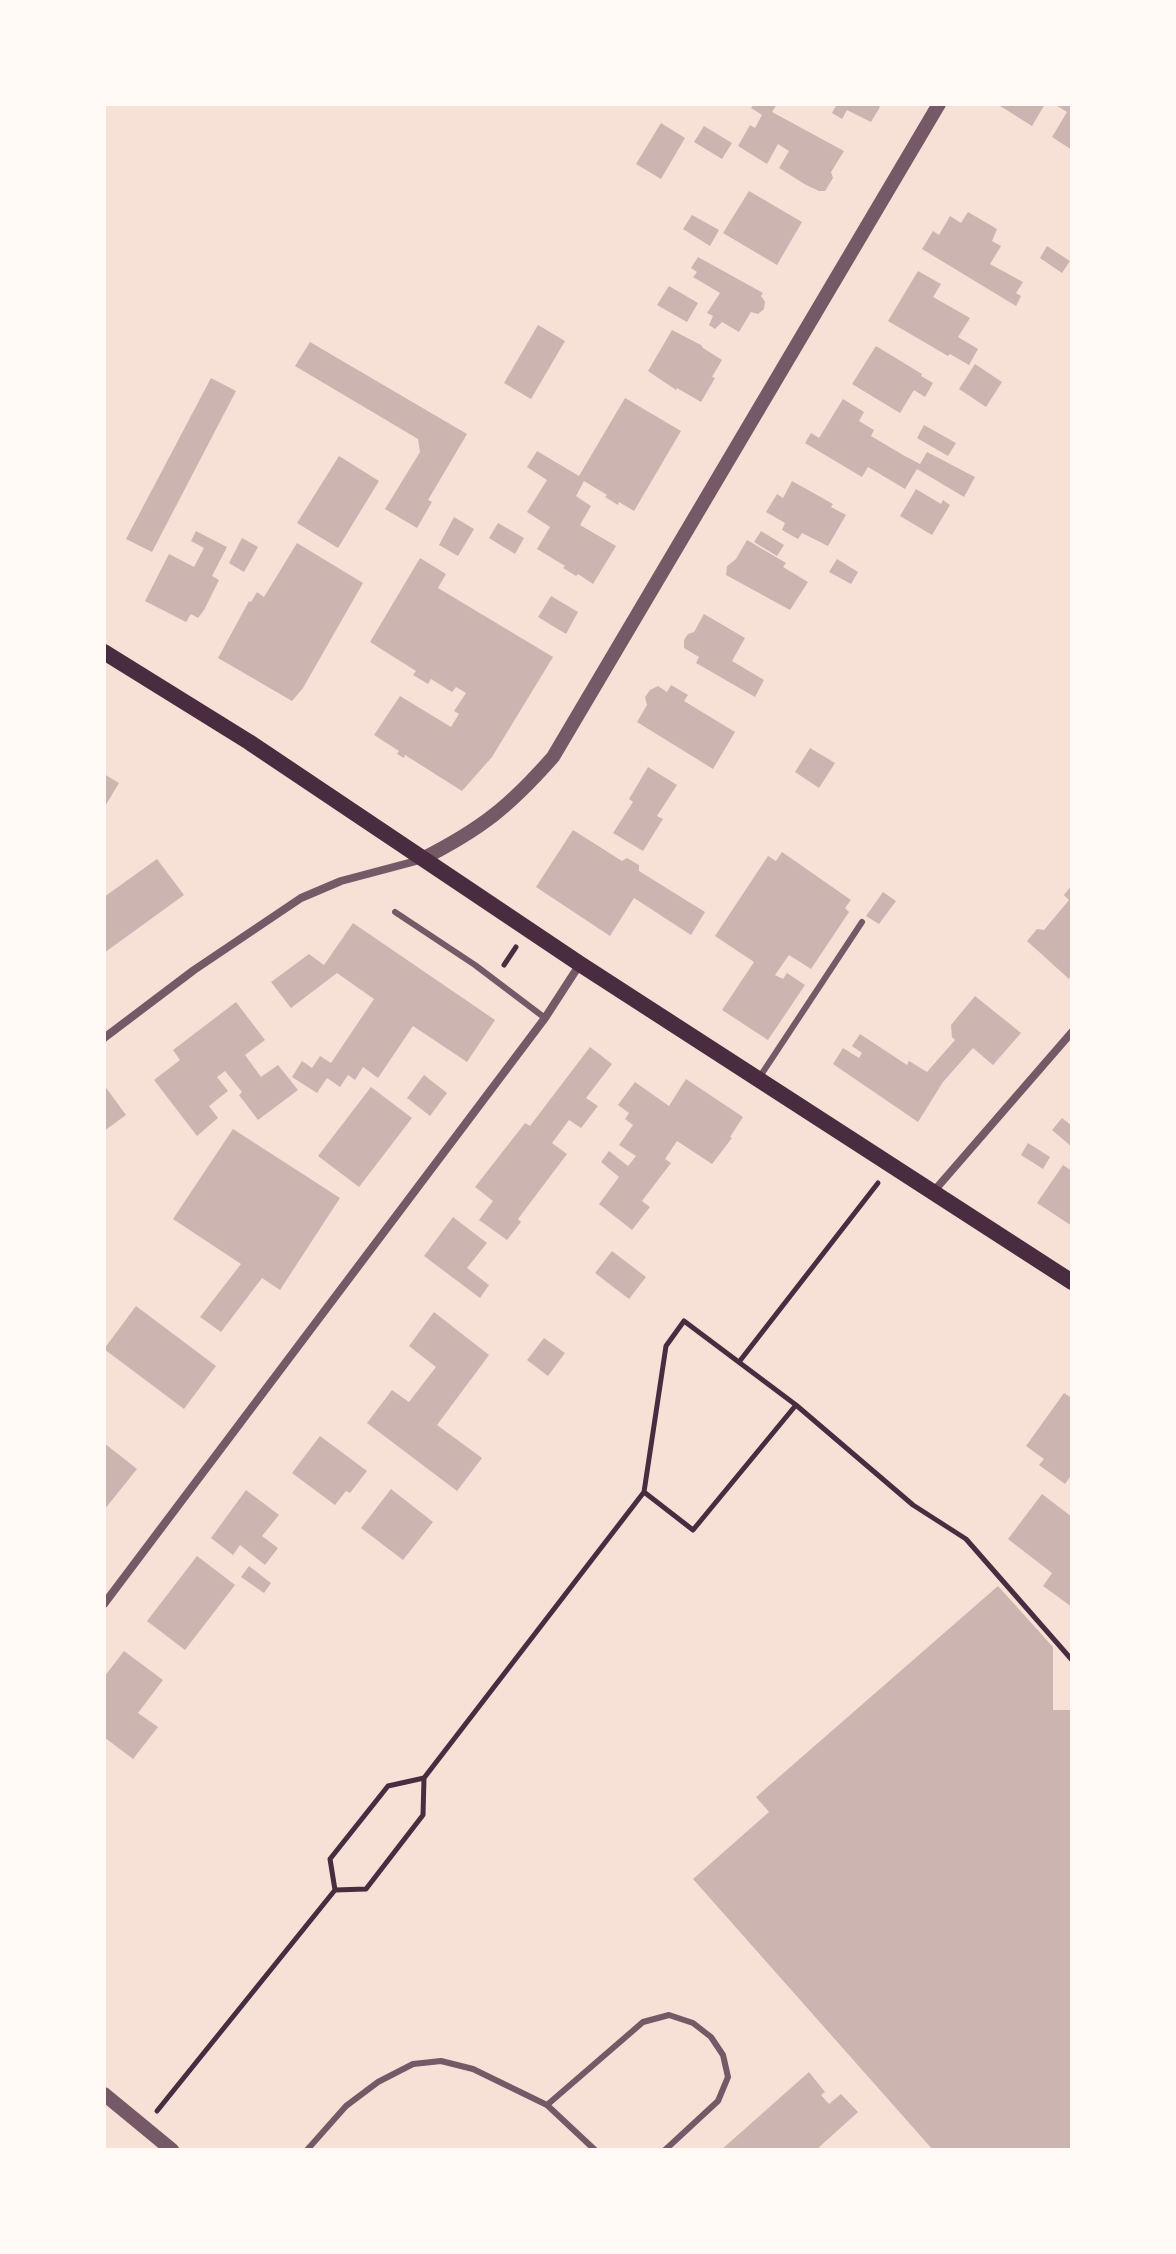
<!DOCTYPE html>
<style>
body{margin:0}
#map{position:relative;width:1176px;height:2254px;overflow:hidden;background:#f7e1d7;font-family:Roboto,sans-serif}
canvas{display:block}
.frame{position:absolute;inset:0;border:106px solid #fffaf5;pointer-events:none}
</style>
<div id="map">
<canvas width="1176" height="2254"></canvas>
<div class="frame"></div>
</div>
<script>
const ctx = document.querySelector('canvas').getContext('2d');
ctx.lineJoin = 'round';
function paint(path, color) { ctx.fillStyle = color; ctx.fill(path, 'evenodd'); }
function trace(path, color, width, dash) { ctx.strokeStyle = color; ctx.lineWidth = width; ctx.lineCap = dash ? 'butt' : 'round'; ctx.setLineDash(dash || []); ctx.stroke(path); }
paint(new Path2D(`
 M754,104h23l-5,8 72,39 -13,21 2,6 -8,13h-6l-13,-6 -27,-17 10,-17 -11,-7 -11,20 -29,-18 12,-21 5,3 7,-13 -11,-7z
 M837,104h39l4,3 -9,15 -24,-12 -5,9 -10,-6z
 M997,104h48l-13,22z
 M1054,104h18v46l-20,-13 15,-25z
 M661,123l24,15 -24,41 -25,-15z
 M704,126l28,17 -10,16 -28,-17z
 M749,191l53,31 -25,43 -54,-32z
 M968,212l29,17 -5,12 9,5 -11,18 33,18 -7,11 5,3 -5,10 -94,-57 11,-18 6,4 11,-19 11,7z
 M692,215l27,15 -9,16 -27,-17z
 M1047,246l23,15 -8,12 -22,-15z
 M698,257l65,36 -2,3 4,6 -1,7 -6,5 -7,-2 -12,20 -17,-10 -7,7 -6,-4 4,-9 -6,-3 13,-20 -27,-16 4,-5 -6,-4z
 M918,271l23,13 -8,13 37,21 -12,19 20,12 -9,16 -19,-11 -2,2 -60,-35z
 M669,286l29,17 -11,19 -30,-17z
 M538,325l27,16 -34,58 -27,-16z
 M672,330l29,15 2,3 19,12 -10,17 3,1 -14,24 -24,-14 -1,2 -28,-19z
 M310,342l157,92 -39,66 4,2 -15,26 -32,-19 35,-57 -2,-13 -123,-73z
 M876,346l46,28 -1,2 12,7 -8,14 -11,-7 -14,23 -48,-29z
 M975,364l27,18 -16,25 -27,-18z
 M211,378l25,13 -84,161 -26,-13z
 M625,398l56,33 -47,80 -15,-9 -1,3 -13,-8 2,-2 -23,-14 -8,15 15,10 -11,19 36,21 -23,38 -15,-10 -2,2 -13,-8 2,-2 -28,-17 13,-22 -23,-15 20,-32 -20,-13 10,-16 42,25z
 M843,399l21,13 -5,9 15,9 -3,6 32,19 17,9 7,-12 48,25 -11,20 -47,-28 -12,20 -37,-22 -6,10 -57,-34 6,-10 8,5z
 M924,425l32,18 -8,13 -31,-18z
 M339,456l40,25 -41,67 -41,-25z
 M792,481l41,23 -2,3 15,8 -18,31 -26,-13 -4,6 -16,-9 3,-7 -19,-11 11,-18 6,4z
 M916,489l25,15 2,-4 7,5 -18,30 -32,-19z
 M454,517l20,12 -16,27 -19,-11z
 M498,523l26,15 -9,16 -26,-16z
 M196,531l31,16 -15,29 7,4 -15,30 -6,8 -7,-4 -5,8 -41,-21 24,-47 25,13 10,-19 -13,-7z
 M761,531l23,14 -7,11 -23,-14z
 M242,538l16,9 -14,25 -15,-9z
 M747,540l39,23 -3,4 25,15 -18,28 -64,-35 1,-9 9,-7z
 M297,543l66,40 -60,105 -11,13 -74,-43 31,-57 2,1 6,-10 7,5z
 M420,558l26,16 -8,14 115,69 -61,100 -30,34 -57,-36 -1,3 -7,-4 2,-3 -25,-16 26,-39 51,31 8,-13 -5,-3 12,-18 -10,-6 -4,5 -21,-13 -3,5 -15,-9 3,-4 -46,-29z
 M837,559l21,13 -7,12 -22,-12z
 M551,596l27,16 -12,22 -28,-17z
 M704,614l41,24 -13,23 32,19 -9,17 -59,-34 3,-6 -15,-9v-8l4,-6 6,-2z
 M671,685l17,10 -4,6 51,31 -22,37 -76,-47 10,-17 -2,-8 5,-7 8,-4 9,6z
 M810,748l25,15 -16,25 -24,-16z
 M648,767l29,18 -20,31 6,3 -20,32 -30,-18 20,-31 -4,-3z
 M104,774l15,9 -15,25z
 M573,830l49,31 5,-3 12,7v6l66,41 -14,23 -57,-37 -24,38 -74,-49z
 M782,852l69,48 -6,8 4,4 -38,57 -22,-14 -14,20 8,4 4,-6 18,12 -37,55 -46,-30 32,-48 -39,-26 53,-80 8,5z
 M157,859l27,36 -80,58v-56z
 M1072,885v87l-3,7 -42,-38 10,-12 7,1 25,-30 -5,-5z
 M883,892l13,9 -17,23 -13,-8z
 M353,923l142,97 -28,42 -54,-36 -35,52 -15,-11 -8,13 -7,-5 -8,12 -13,-9 -10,15 -25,-16 10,-16 10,7 8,-12 11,7 43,-64 -37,-26 -46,35 -20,-26 38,-28 15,11z
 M975,996l46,37 -28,32 -20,-17 -30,34 -25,40 -85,-58 10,-16 16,10 3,-5 -10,-7 8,-12 47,31 2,-4 18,11 28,-32 -3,-3 -1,-12z
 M236,1002l29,38 -20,15 16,22 17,-12 20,25 -40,30 -19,-25 3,-3 -17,-21 -8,6 11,14 -19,15 9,12 -21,18 -43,-56 26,-20 -7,-10z
 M590,1047l22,17 -26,34 12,8 -17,22 -12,-8 -17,23 15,11 -49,65 3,3 -14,18 -28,-20 14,-19 -18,-14 50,-64 5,3z
 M424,1075l23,18 -17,23 -23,-18z
 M686,1079l57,38 -13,20 2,1 -20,26 -35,-23 -12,18 6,4 -29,38 8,6 -18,23 -33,-26 20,-27 -18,-15 8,-11 19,15 8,-10 -17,-11 14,-20 -8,-6 4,-6 -11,-8 17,-23 34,24z
 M104,1085l22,30 -22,16z
 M371,1087l41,31 -53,69 -41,-31z
 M1062,1118l10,8v21l-20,-17z
 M233,1129l107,69 -60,92 -18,-12 -41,54 -21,-15 41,-53 -68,-45z
 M1028,1143l22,14 -7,12 -22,-14z
 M1063,1165l9,6v55l-35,-23z
 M453,1217l34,26 -20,25 22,17 -9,13 -56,-42z
 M612,1251l34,26 -17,22 -34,-26z
 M136,1306l80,60 -32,43 -80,-60z
 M434,1312l55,43 -52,70 45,33 -25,33 -90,-68 25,-33 17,12 27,-35 -27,-21z
 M544,1338l21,15 -17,23 -21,-16z
 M1064,1393l8,5v76l-7,10 -26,-19 5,-6 -18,-13z
 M320,1436l47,35 -17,22 -4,-2 -11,14 -43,-32z
 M104,1443l33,26 -33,41z
 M391,1489l42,33 -30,38 -42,-32z
 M246,1490l33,25 -17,21 16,12 -13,17 -25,-20 -7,10 -22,-17z
 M1042,1494l30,23v90l-29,-21 9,-13 -44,-34z
 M197,1556l38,29 -50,65 -38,-29z
 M249,1566l22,17 -7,10 -23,-16z
 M998,1586l55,61v63h19v440h-139l-240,-271 76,-67 -13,-15z
 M124,1651l39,29 -25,33 20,14 -25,32 -29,-22v-60z
 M809,2072l16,20 -4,3 8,9 12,-10 17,18 -42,38h-95z`), '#ccb4b1');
trace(new Path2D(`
 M504,965l12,-18
 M739,1362l139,-179
 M644,1492l22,-146 18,-25 112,84
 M424,1778l220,-286 49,38 103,-125 117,100 53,34 106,121
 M157,2111l178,-221 31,-1 57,-74 1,-37 -36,8 -58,73 5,31`), '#4a2c40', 5);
trace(new Path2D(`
 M395,912l80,53 70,53
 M759,1078l103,-156
 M547,2105l96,-83 26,-7 24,8 18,14 12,18 5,22 -10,24 -53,49
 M307,2150l39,-44 32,-24 35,-18 28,-3 32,8 74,36 48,45`), '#755966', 6);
trace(new Path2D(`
 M104,1038l90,-68 107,-72 40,-17 79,-21
 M934,1191l138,-159
 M104,1604l441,-586 35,-54`), '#755966', 8);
trace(new Path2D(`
 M422,859c59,-30 87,-52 131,-102l386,-653
 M104,2094l68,56`), '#755966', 14);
trace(new Path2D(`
 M104,652l145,90 331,222 492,318`), '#4a2c40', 16);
</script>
